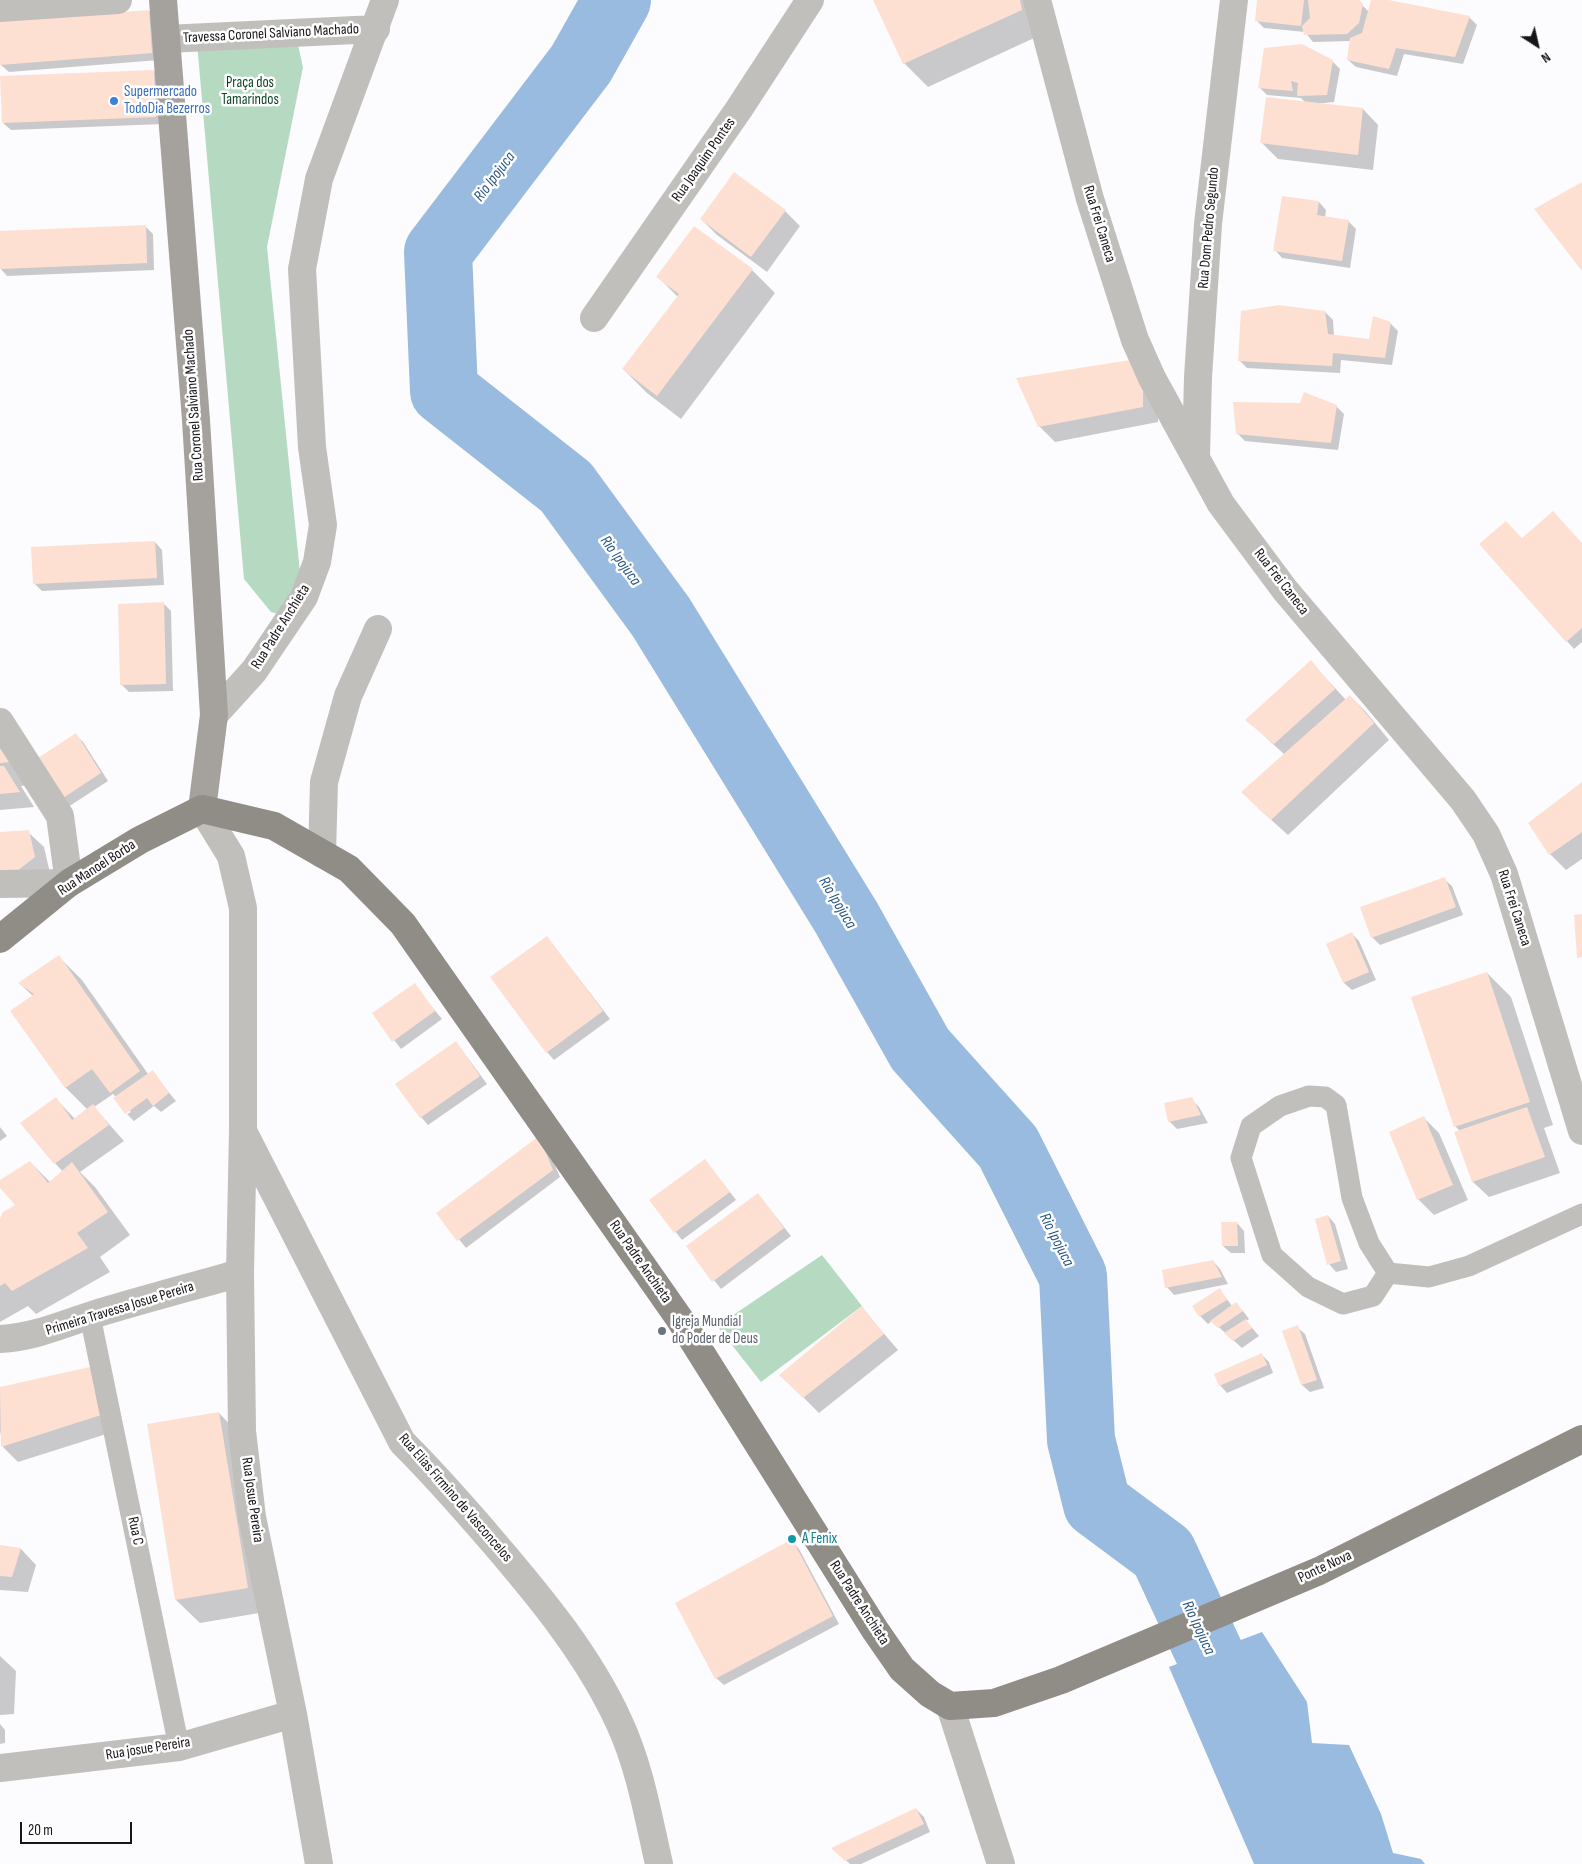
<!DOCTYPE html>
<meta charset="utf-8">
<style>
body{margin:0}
#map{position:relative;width:1582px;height:1864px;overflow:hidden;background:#fcfbfe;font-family:"Sofia Sans Condensed",sans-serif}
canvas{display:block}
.north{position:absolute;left:1512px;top:20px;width:50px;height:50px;-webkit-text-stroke:4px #fff;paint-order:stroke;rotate:145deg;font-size:14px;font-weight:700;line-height:20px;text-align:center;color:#171518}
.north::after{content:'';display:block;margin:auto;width:18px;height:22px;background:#171518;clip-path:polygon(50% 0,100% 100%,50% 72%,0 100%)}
.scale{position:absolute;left:20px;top:1822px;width:112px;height:22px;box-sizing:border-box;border:2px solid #171518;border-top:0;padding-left:6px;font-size:15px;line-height:18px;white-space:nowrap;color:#171518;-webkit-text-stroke:4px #fff;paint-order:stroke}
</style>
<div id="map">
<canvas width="1582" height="1864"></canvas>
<div class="north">N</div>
<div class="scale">20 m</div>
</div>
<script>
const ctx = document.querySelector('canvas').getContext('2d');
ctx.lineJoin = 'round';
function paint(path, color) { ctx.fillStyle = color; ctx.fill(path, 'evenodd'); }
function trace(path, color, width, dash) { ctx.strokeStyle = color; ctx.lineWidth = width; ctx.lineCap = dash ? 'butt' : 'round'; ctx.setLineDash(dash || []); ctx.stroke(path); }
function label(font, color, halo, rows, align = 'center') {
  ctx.font = font + ' "Sofia Sans Condensed",sans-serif'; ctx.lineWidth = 5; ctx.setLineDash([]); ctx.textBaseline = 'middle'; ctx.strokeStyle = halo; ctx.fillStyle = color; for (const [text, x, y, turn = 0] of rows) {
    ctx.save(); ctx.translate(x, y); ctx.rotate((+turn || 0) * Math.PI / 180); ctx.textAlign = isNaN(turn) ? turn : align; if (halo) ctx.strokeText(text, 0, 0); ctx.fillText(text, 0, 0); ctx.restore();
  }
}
paint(new Path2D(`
 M197,43l101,2 5,22 -36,180 35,345 -13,25 -18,-5 -27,-33z
 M822,1255l40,51 -101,76 -44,-56z`), '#b5dac1');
paint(new Path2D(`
 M1262,1632l45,70 5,41 37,2 32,69 12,39 28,6 4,5h-171l-85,-197z`), '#99bbdf');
paint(new Path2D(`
 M874,0h162l9,33 -117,54 -24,-24z
 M1259,0h98l12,12 4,-12h9l87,17 8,8 -14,39 -59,-10 -7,22 -41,-9 -8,-7 3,-19 -38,1 -8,-10 -41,-4 -8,-8z
 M149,11l7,8 3,41 -150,12 -8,-7 -1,-43z
 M1332,61l8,8 -6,33 -18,2 47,5 15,16 -5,45 -95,-11 -16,-16 44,-40 -5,-5 -34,-3 -8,-8z
 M154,71l7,8 2,45 -152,6 -8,-7z
 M1319,202l7,8 -1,8 23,3 8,8 -6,39 -68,-10 -7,-8z
 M785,211l15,15 -33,46 -50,-37 -16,-16z
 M146,227l7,7 1,36 -147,6 -7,-8v-35z
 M752,270l23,23 -94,126 -34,-26 -24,-24 55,-72 -20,-20z
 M1325,312l8,8 1,16 36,5 20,-18 8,8 -6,34 -51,-5 -1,13 -93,-5 -8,-8z
 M1158,375v47l-103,20 -16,-16z
 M1336,406l8,8 -6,36 -93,-9 -8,-8z
 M1522,539l60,5v98l-8,7 -93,-105z
 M155,542l7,8 2,35 -122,6 -8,-8z
 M163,603l8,8 2,80 -44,1 -7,-7z
 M1311,662l35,38 4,-4 16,16 23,28 -101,95 -30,-27 27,-53 -38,-35z
 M76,735l7,7 25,39 -40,26 -32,-47z
 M0,742l32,43 -11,1 13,21 -34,3z
 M1582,783v76l-16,11 -16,-16z
 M28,832l16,15 6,26 -50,14v-53z
 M1444,879l8,7 11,29 -83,30 -8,-8z
 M1352,934l7,7 17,39 -24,10 -8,-7 -16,-39z
 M547,937l63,82 -56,41 -7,-8z
 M59,957l23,23 66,94 4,-2 24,29 -15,11 -7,-6 -20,15 -7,-7 4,-2 -18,-18 -19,13 30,34 -44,31 15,15 35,48 -30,22 10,15 -74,42 -8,-8 -28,16v-99l17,-17 -17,-19v-5l30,-20 21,21 12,-11 -8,-9 1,-64 19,20 13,-9 -23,-23 -32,-91 -13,-12z
 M1487,973l24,24 42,128 -9,3 16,45 -71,24 -16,-15 -13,-51 -5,-5z
 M414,985l28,34 -41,30 -27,-35z
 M456,1042l31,42 -59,41 -7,-8z
 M1191,1099l8,8 9,16 -31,6 -8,-8z
 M1424,1118l15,15 29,67 -34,15 -16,-16z
 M0,1127l7,9 -7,5z
 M546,1145l14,32 -94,71 -28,-35z
 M705,1160l31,40 -54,40 -31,-39z
 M758,1194l33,42 -70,53 -33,-42z
 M1328,1216l7,8 13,45 -12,3 -7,-8z
 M1237,1223l7,8 1,22h-14l-8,-7z
 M1213,1261l7,8 8,15 -54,11 -7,-8z
 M1220,1290l12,16 4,-2 7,7 6,8 -3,2 13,15 -17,12 -30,-27 -4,3 -8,-8z
 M862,1308l36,42 -79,63 -38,-38z
 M1297,1327l8,7 19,54 -14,4 -8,-7 -18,-53z
 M1261,1354l8,8 4,11 -46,20 -7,-8z
 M94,1367l22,64 -98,31 -15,-15 -3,-17v-42z
 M219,1413l23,24 29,174 -71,12 -24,-23z
 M792,1541l7,8 40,75 -115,61 -8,-7z
 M0,1546l21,3 15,16 -8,27 -28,-2z
 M0,1656l16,15 -2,43 -14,1z
 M0,1724l5,6v13l-5,1z
 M916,1809l8,8 6,15 -69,32h-11l-10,-9z`), '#0003');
trace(new Path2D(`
 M617,0l-36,64 -143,188 6,139 122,96 95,130 185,300 74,132 88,98 65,129 8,164 16,64 66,49 144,311`), '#99bbdf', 68);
paint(new Path2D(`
 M873,0h147l2,10 -119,54z
 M1257,0h47l-3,26 -46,-5z
 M1308,0h51l4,4 -4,19 -12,11 -43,1 -2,-9 8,-8z
 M1371,0h18l81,16 -15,41 -59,-9 -7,21 -42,-9 3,-22 12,-5z
 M149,10l3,43 -152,12v-44z
 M1302,44l31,16 -6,35 -30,1 1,-13 -7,-2 2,10 -35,-3 6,-40z
 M154,70l2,47 -154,6 -2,-47z
 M1266,97l97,11 -5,47 -98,-12z
 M734,172l52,38 -35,47 -51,-38z
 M1582,182v89l-48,-62z
 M1282,196l37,5 -2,14 32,5 -7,41 -69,-10z
 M146,225l1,38 -147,6v-38z
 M694,226l59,43 -96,127 -35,-27 57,-75 -23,-17z
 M1279,305l46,6 3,23 41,5 4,-23 18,6 -6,36 -52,-5 -1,13 -94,-5 3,-50z
 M1143,358v49l-105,20 -22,-49z
 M1304,392l33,13 -6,38 -95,-9 -3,-32 67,1z
 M1553,511l29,32v85l-16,14 -87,-98 27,-23 16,17z
 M155,541l2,37 -124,6 -2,-37z
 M164,602l2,82 -46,1 -2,-81z
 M1311,660l24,29 -61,55 -29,-24z
 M1350,695l24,28 -103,97 -30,-28z
 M76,733l25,40 -41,27 -25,-40z
 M0,748l10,14 -10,1z
 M0,766h4l16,26 -20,2z
 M1582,782v50l-33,23 -21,-32z
 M29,830l6,27 -18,14 -17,1v-40z
 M1445,877l11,30 -85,31 -11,-31z
 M1582,914v43l-5,1 -3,-43z
 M1352,932l17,40 -26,11 -17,-39z
 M547,936l56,75 -57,42 -56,-76z
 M59,955l81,116 -30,22 -18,-24 -27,19 -55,-77 24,-17 -16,-11z
 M1487,972l43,130 -76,25 -43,-130z
 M415,983l20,28 -43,31 -20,-29z
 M456,1041l24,35 -60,42 -25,-34z
 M153,1070l16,23 -16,13 -6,-8 -22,16 -12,-16z
 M56,1097l16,23 21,-16 16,21 -55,39 -34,-41z
 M1192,1097l9,18 -33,7 -4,-19z
 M1527,1107l18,50 -73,25 -18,-50z
 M1424,1116l29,69 -36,15 -28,-68z
 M539,1136l14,34 -96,71 -21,-28z
 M705,1159l25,33 -56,41 -25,-33z
 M30,1161l18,22 24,-21 36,50 -31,21 11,15 -76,43 -7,-8 -5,3v-67l3,-7 12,-7 -15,-17v-8z
 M758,1193l26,35 -72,54 -26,-36z
 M1328,1215l13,46 -14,4 -12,-46z
 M1221,1222h16l1,24h-16z
 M1213,1260l9,17 -57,11 -3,-18z
 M1220,1288l7,12 -28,17 -7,-11z
 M1236,1302l7,9 -25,17 -8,-7z
 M862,1306l22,28 -81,64 -24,-23z
 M1246,1319l6,9 -19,13 -9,-8z
 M1298,1325l19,55 -16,5 -19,-54z
 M1262,1353l5,12 -48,21 -5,-12z
 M94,1366l7,49 -100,32 -1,-60z
 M219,1412l29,176 -73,12 -28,-176z
 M792,1539l41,77 -118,63 -40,-76z
 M0,1545l21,3 -9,29 -12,-1z
 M916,1808l8,16 -79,37 -14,-13z`), '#fee0d3');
trace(new Path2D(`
 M1309,1096l16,1 11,8 16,93 17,45 19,30 -15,23 -30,8 -35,-17 -36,-32 -31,-97 10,-32 29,-20z
 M1388,1273l41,4 40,-11 113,-52
 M90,1316l89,431`), '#c1bfbc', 21);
trace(new Path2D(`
 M1037,0l53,199 45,141 17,38 69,126 64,86 178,210 23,34 18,40 78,257
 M0,8l118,-8
 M166,39l210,-10
 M594,318l145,-209 71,-109
 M1196,456l2,-79 10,-153 26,-224
 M214,715l40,-44 50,-74 13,-35 6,-37 -11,-78 -10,-178 17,-90 66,-179
 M0,722l60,94 9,67 -69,1
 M202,809l29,47 12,52v223l-3,142 2,158 10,86 41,197 26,150
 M322,854l2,-72 24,-86 30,-67
 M245,1135l157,307c32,32 62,66 92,101 47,55 95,113 125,179 21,45 29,94 40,142
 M0,1339c35,-2 60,-14 92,-24 49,-15 99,-28 148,-42
 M0,1768l179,-21 114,-33`), '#c1bfbc', 28);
trace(new Path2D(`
 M950,1706l51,158`), '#c1bfbc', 28);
trace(new Path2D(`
 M163,0l33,420 18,295 -12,94`), '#a5a19d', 28);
trace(new Path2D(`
 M0,939l69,-56 71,-43 62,-31 72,17 75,43 54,55 276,394 196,312 27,39 28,25 20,12 44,-3 67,-23 258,-109 263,-132`), '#908c86', 28);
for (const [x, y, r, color] of [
 [114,101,5,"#3f7fe0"],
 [662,1331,5,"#6b7280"],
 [792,1539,5,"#0f9aa8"]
]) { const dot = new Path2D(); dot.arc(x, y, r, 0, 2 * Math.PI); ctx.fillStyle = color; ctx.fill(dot); trace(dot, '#fff', 2); }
label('15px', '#171518', '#fff', [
 ["Travessa Coronel Salviano Machado",271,34,-3],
 ["Rua Joaquim Pontes",704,160,-55],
 ["Rua Frei Caneca",1099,224,73],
 ["Rua Dom Pedro Segundo",1209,228,-85],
 ["Rua Coronel Salviano Machado",194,405,-94],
 ["Rua Frei Caneca",1281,582,52],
 ["Rua Padre Anchieta",281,627,-58],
 ["Rua Manoel Borba",97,868,-33],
 ["Rua Frei Caneca",1514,908,72],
 ["Rua Padre Anchieta",640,1262,55],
 ["Primeira Travessa Josue Pereira",120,1309,-17],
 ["Rua Elias Firmino de Vasconcelos",455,1498,49],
 ["Rua Josue Pereira",252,1500,82],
 ["Rua C",135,1531,78],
 ["Ponte Nova",1325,1567,-25],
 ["Rua Padre Anchieta",859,1603,57],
 ["Rua josue Pereira",148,1749,-9]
]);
label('15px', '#083f23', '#fff', [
 ["Praça dos",250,83],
 ["Tamarindos",250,100]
]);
label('15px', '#366cbe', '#fff', [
 ["Supermercado",124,92],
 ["TodoDia Bezerros",124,109]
], 'left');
label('15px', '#5b616d', '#fff', [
 ["Igreja Mundial",672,1322],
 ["do Poder de Deus",672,1339]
], 'left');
label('15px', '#0d838f', '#fff', [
 ["A Fenix",802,1539]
], 'left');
label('italic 16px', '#265684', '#fff', [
 ["Rio Ipojuca",495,177,-53],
 ["Rio Ipojuca",620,561,54],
 ["Rio Ipojuca",837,903,59],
 ["Rio Ipojuca",1056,1240,63],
 ["Rio Ipojuca",1198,1628,65]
]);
</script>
